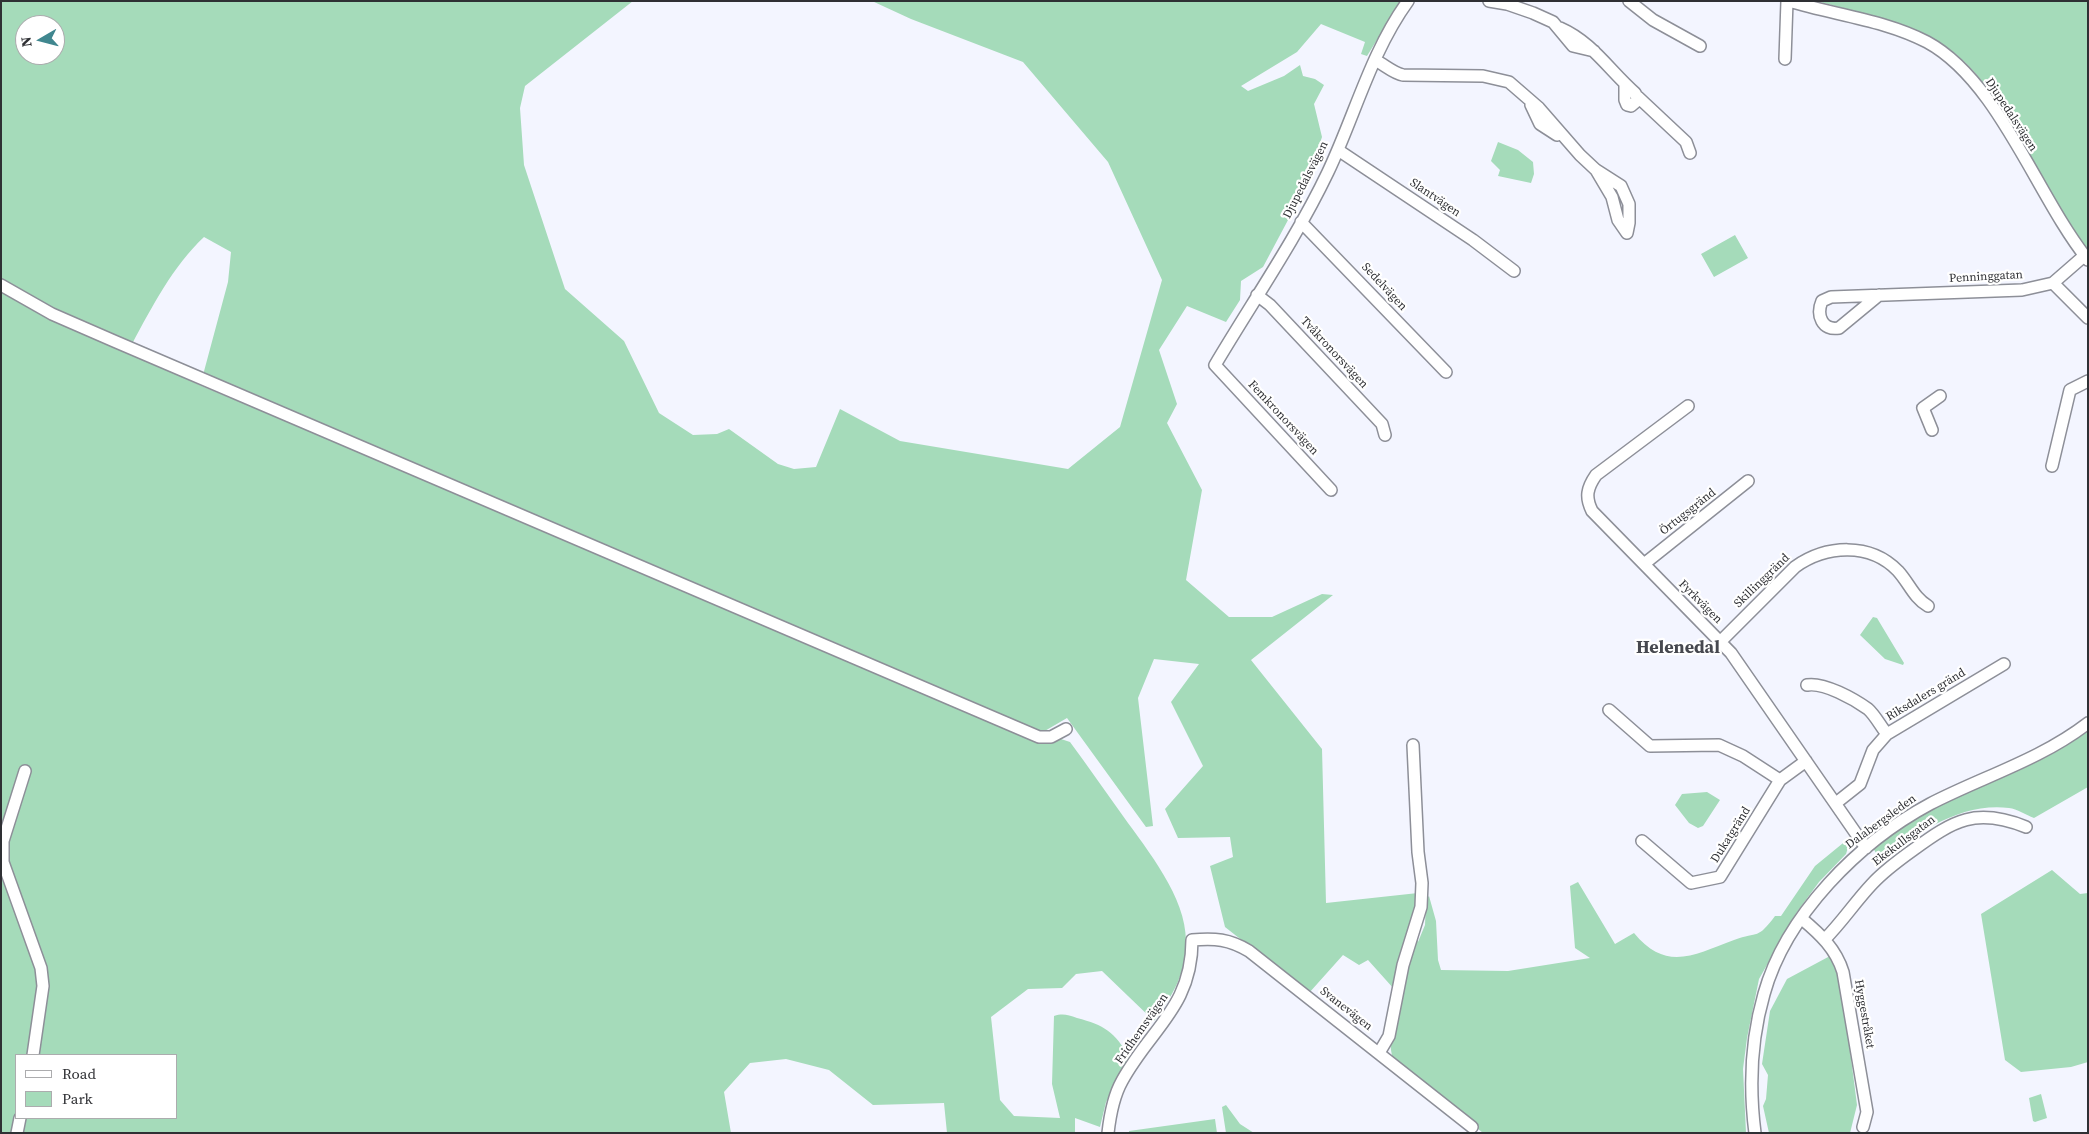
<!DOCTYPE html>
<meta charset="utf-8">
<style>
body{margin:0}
#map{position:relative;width:2089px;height:1134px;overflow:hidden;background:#f3f5ff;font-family:"Source Serif 4",serif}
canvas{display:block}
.frame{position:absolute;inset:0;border:2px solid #2f3034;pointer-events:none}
.legend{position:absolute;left:15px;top:1054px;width:162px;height:65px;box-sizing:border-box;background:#fff;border:1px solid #acacae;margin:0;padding:6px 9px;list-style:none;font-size:15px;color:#2f3034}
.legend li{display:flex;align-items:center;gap:10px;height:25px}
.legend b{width:25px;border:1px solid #acacae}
.north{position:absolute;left:15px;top:15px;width:50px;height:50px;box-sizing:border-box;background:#fff;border:1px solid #acacae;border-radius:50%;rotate:262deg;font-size:14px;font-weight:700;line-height:20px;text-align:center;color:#2f3034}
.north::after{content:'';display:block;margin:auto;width:18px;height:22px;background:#40878f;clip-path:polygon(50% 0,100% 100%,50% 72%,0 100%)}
</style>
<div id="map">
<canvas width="2089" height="1134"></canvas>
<div class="frame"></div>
<ul class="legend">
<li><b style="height:6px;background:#fff"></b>Road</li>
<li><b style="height:14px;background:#a5dbba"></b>Park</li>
</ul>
<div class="north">N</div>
</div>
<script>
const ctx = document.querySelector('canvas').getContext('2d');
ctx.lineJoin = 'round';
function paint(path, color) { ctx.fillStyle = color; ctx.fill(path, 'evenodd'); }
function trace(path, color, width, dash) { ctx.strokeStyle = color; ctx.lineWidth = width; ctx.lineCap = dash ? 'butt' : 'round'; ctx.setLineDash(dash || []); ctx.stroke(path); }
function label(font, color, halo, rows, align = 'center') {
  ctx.font = font + ' "Source Serif 4",serif'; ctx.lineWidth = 4.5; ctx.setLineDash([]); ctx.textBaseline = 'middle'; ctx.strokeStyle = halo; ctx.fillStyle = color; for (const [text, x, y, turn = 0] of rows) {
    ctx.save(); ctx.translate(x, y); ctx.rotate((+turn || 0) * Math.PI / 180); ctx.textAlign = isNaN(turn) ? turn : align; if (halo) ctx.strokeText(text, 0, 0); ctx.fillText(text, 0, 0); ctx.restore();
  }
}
paint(new Path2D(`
 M1,1h632l-108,85 -5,22 4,57 41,124 59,52 35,72 34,22 24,-1 12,-5 49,35 16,5 22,-2 24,-58 60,32 168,28 52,-42 42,-147 -54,-118 -85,-100 -112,-43 -39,-18h529l-34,55 -6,-2 4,-12 -44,-18 -24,28 -56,34 7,5 36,-15 16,-11 3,11 12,3 9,6 -10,19 8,33 -18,53 -41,77 -22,14 -1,19 -14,22 -39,-16 -28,44 18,54 -10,19 35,67 -16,90 43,37h43l50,-23 11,1 -82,65 71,89 4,154 92,-10v49l7,-17 1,-26 3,-3 7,25 2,39 3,10 67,1 82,-13 -15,-10 -5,-62 8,-4 37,62 19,-11c33,40 61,21 100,7 25,-9 23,0 41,-24h6l34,-50 33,-27 2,2 -4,13 -27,28 -22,30 -38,67 -12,59 -4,31 3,64h-263l-90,-75c-6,-17 0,-50 1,-69l-26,-29 -9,5 -16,-10 -34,38 -84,-66 -15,-61 23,-9 -3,-20 -52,1 -13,-29 38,-43 -32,-64 28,-38 -45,-5 -16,39 15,128 -7,1 -79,-109 -24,14 -840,-357 25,-93 3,-30 -27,-15c-31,29 -52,70 -72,107l-79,-35 -52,-29zM25,25h30v30h-30z
 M1817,1h271v251c-12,-18 -25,-35 -36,-54 -32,-55 -59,-124 -116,-158 -28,-18 -85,-29 -119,-39z
 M1498,142l20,8 15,12 1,12 -3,9 -33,-7 2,-6 -9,-9z
 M1735,235l13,23 -34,19 -13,-23z
 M1,290l139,68 64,29 848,353 9,-1 9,3c18,24 35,49 53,74 25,35 63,81 63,125 0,33 -13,54 -32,80l-52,-50 -26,3 -14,14 -34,1 -37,28 9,83 14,16 46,2 -8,-34 2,-68c9,-3 14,-1 23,2 27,7 38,14 52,39l-23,45 -6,25 -25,-9v15h-128l-3,-30 -71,2 -44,-35 -43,-11 -36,4 -26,29 7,41h-730zM16,1055h160v63h-160z
 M1873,617l4,1 27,45 -1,2 -18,-6 -25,-24z
 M2088,731v56l-54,31c-8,-3 -17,-9 -25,-10 -48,-6 -94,25 -127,55l-9,-15 60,-41 105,-47z
 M1707,792l13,8 -17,26 -5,2 -9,-5 -14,-18 7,-11z
 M2052,870l28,24 8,-1v169l-17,5 -50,5 -16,-12 -24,-146z
 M1830,956l5,7 8,33 14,109 -7,28h-81l-6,-27 3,-7 2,-24 -6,-11 8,-53 17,-32z
 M2041,1094l6,24 -12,4 -2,-1 -4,-23z
 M1226,1105l14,19 14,9h-28l-4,-26z
 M1215,1119l2,14h-88v-2z`), '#a5dbba');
const minor = new Path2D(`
 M1489,1l18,3 26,9 20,9 20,24 21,5
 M1629,1l24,19 47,26
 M1789,1c46,14 96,19 138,41 72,39 110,155 161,218
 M1560,28c32,14 49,42 75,65l3,7 -7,6 -4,-1 -2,-5v-15
 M1785,59l2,-58
 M1375,60c10,5 18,13 28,15l80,1 26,6 30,26 41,47 16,15 25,16 8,18v19l-2,10
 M1638,97l48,45 4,11
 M1531,105l9,19 17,11
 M1338,150l135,90 41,31
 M1596,170l16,27 6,23 9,13
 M1301,222l145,150
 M2053,283l35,35
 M1,285l51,29 62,27 925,396h12l15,-8
 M1257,295l13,10 112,119 3,11
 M1879,295l-40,33c-17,3 -23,-13 -17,-27l9,-4 191,-7 31,-7 31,-27
 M1688,406l-92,69c-9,13 -11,22 -4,36l139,142 135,195
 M1932,430l-9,-22 17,-12
 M2052,466l18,-76 18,-9
 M1331,490l-116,-125c38,-64 81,-126 113,-193 27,-57 43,-120 80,-171
 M1644,564l104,-83
 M1720,642l75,-75c31,-22 75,-25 103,4 11,12 16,27 30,35
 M1807,685c17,-3 47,14 61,24 7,6 13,18 19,25
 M1609,710l41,36 69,-1 24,11 37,24
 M25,771l-22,70v21l38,106 2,18 -10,69
 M1836,803l24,-19 13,-34 14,-16 117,-70
 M1642,841l49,42 29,-6 60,-97 26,-19
 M1802,919c18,15 34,30 41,53l24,140 -4,15
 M1825,939c17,-17 30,-37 47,-55 12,-13 27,-24 41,-34 41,-30 63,-43 113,-23
 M1379,1053l10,-17 14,-71 18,-58 1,-24 -4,-31 -5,-107
 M17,1133l3,-15
 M1108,1133c2,-18 5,-36 14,-52 29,-53 70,-74 70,-141 23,-2 37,-1 57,11l223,176
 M1755,1133c-6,-47 -4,-94 9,-139 22,-79 95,-152 166,-190 52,-27 110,-44 158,-81`);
trace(minor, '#8d8f98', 14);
trace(minor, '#fff', 11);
label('12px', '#2f3034', '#fff', [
 ["Djupedalsvägen",2011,115,57],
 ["Djupedalsvägen",1306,180,-63],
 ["Slantvägen",1435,198,34],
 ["Penninggatan",1986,277,-3],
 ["Sedelvägen",1384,287,47],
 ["Tvåkronorsvägen",1334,353,47],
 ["Femkronorsvägen",1283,418,47],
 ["Örtugsgränd",1688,512,-38],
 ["Skillinggränd",1762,581,-44],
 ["Fyrkvägen",1700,602,45],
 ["Riksdalers gränd",1926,695,-31],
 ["Dalabergsleden",1881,822,-36],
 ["Dukatgränd",1731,835,-58],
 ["Ekekullsgatan",1904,841,-37],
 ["Svanevägen",1346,1009,38],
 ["Hyggestråket",1864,1014,80],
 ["Fridhemsvägen",1142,1029,-55]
]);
label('bold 18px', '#46484f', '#fff', [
 ["Helenedal",1678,648]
]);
</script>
